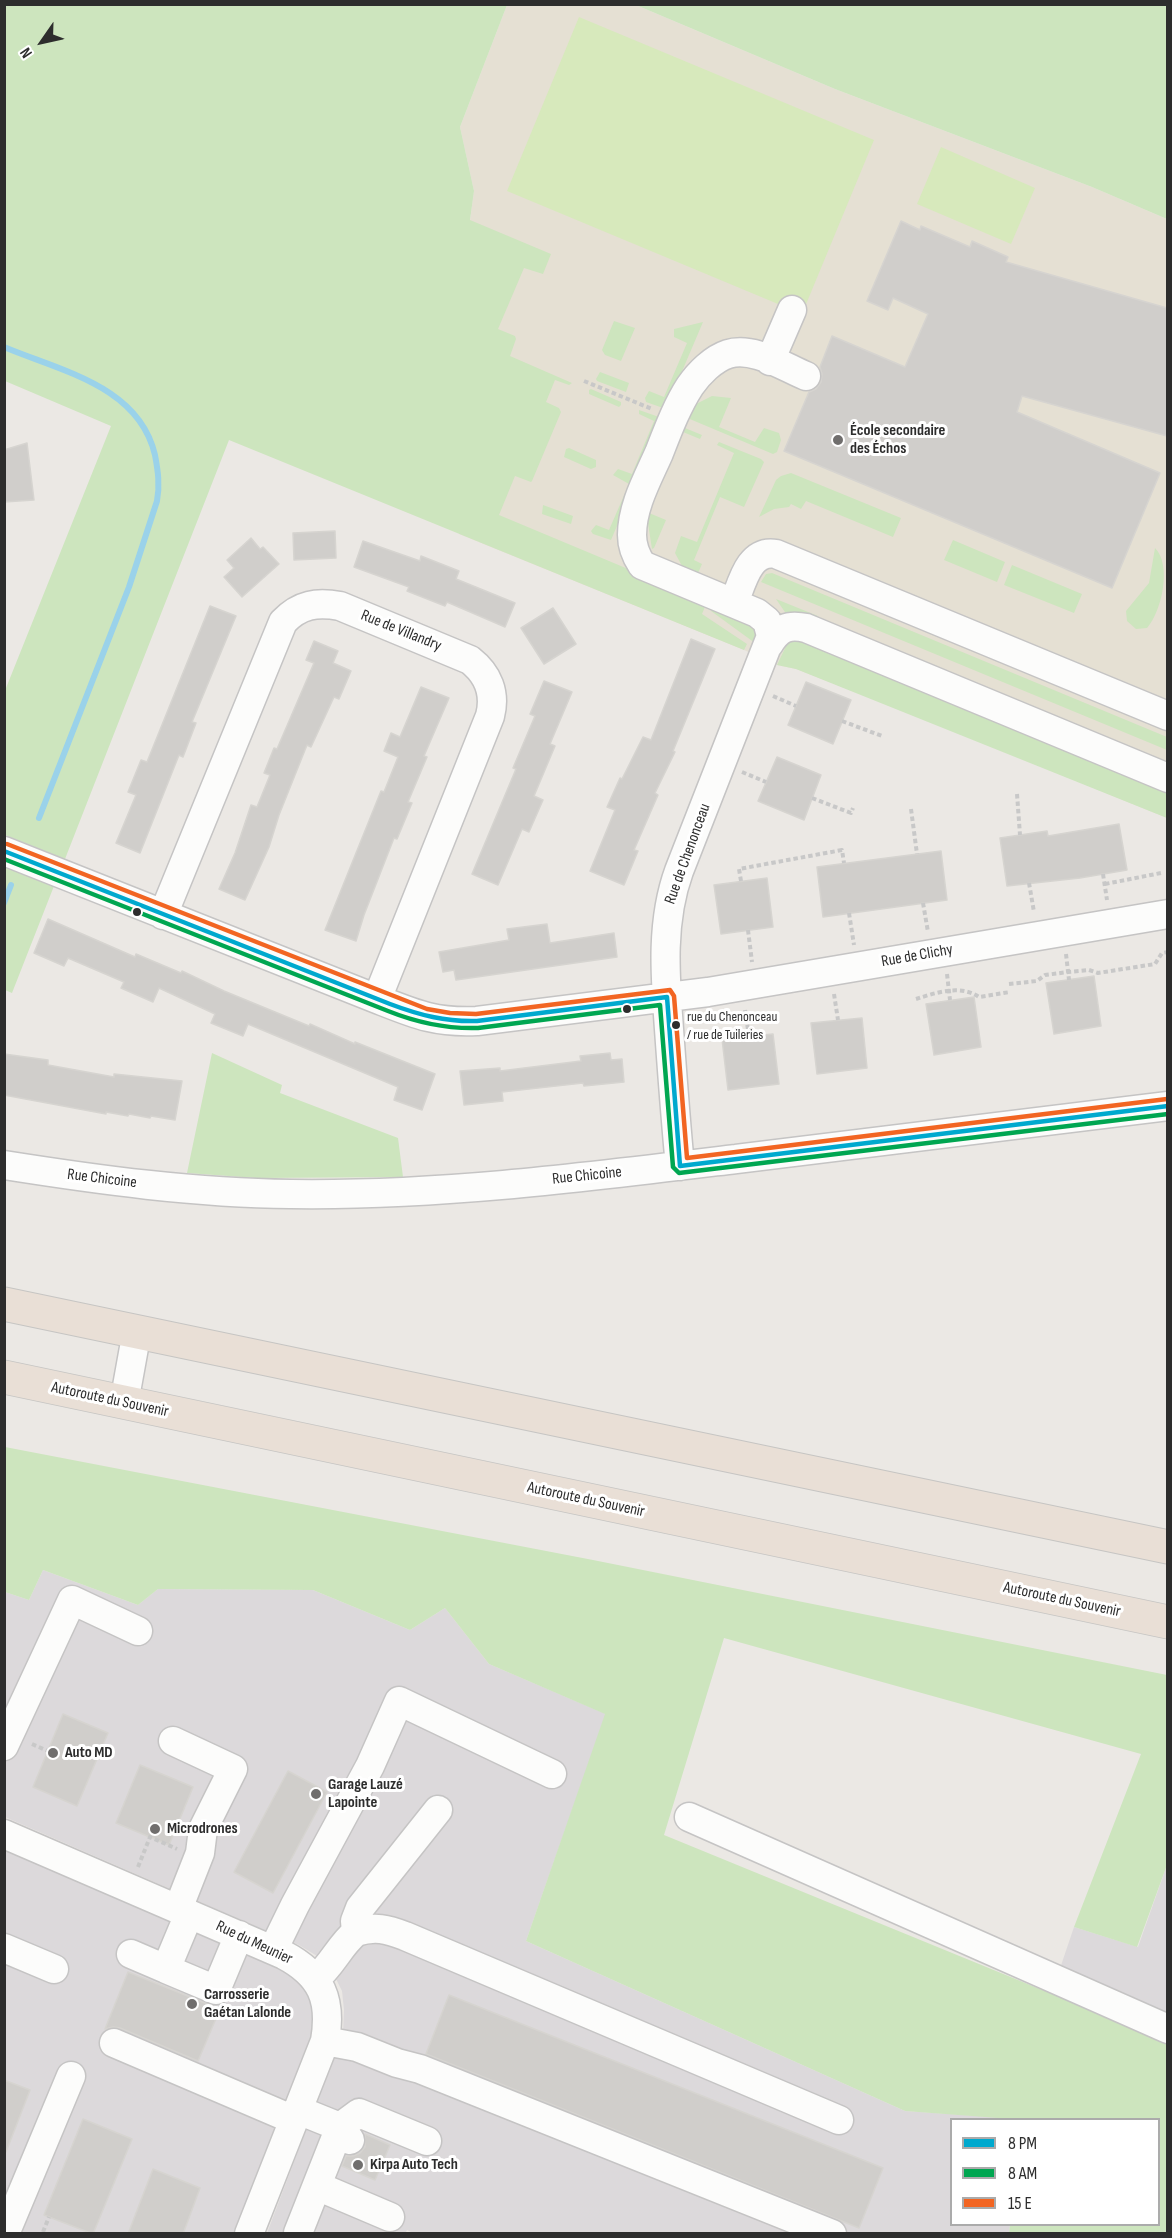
<!DOCTYPE html>
<meta charset="utf-8">
<style>
body{margin:0}
#map{position:relative;width:1172px;height:2238px;overflow:hidden;background:#ebe8e4;font-family:"Sofia Sans Condensed",sans-serif}
canvas{display:block}
.frame{position:absolute;inset:0;border:6px solid #2d2d2d;pointer-events:none}
.legend{position:absolute;left:950px;top:2118px;width:210px;height:108px;box-sizing:border-box;background:#fff;border:2px solid #ababab;margin:0;padding:8px 10px;list-style:none;font-size:18px;color:#2d2d2d}
.legend li{display:flex;align-items:center;gap:12px;height:30px}
.legend b{width:30px;border:2px solid #ababab}
.north{position:absolute;left:12px;top:12px;width:60px;height:60px;-webkit-text-stroke:4px #fff;paint-order:stroke;rotate:236deg;font-size:16px;font-weight:700;line-height:24px;text-align:center;color:#2d2d2d}
.north::after{content:'';display:block;margin:auto;width:21px;height:27px;background:#2d2d2d;clip-path:polygon(50% 0,100% 100%,50% 72%,0 100%)}
</style>
<div id="map">
<canvas width="1172" height="2238"></canvas>
<div class="frame"></div>
<ul class="legend">
<li><b style="height:8px;background:#00a9ce"></b>8 PM</li>
<li><b style="height:8px;background:#00a651"></b>8 AM</li>
<li><b style="height:8px;background:#f26522"></b>15 E</li>
</ul>
<div class="north">N</div>
</div>
<script>
const ctx = document.querySelector('canvas').getContext('2d');
ctx.lineJoin = 'round';
function paint(path, color) { ctx.fillStyle = color; ctx.fill(path, 'evenodd'); }
function trace(path, color, width, dash) { ctx.strokeStyle = color; ctx.lineWidth = width; ctx.lineCap = dash ? 'butt' : 'round'; ctx.setLineDash(dash || []); ctx.stroke(path); }
function label(font, color, halo, rows, align = 'center') {
  ctx.font = font + ' "Sofia Sans Condensed",sans-serif'; ctx.lineWidth = 6; ctx.setLineDash([]); ctx.textBaseline = 'middle'; ctx.strokeStyle = halo; ctx.fillStyle = color; for (const [text, x, y, turn = 0] of rows) {
    ctx.save(); ctx.translate(x, y); ctx.rotate((+turn || 0) * Math.PI / 180); ctx.textAlign = isNaN(turn) ? turn : align; if (halo) ctx.strokeText(text, 0, 0); ctx.fillText(text, 0, 0); ctx.restore();
  }
}
paint(new Path2D(`
 M43,1570l95,35 20,-16 155,1 97,40 35,-22 44,56 117,50 -80,227 379,170 120,8 -73,1v104l58,1 -1,8 -594,1 -8,-4 -2,4 -138,-1 76,-200 1,-23 -2,-19 -10,-20 -15,-15 -18,-11 -294,-128v-225l24,8z
 M4,1850l281,121 21,17 7,20 1,23 -4,14 -77,188h-228z
 M1167,1865v176l-116,-46 23,-68 64,20z`), '#dcd9db');
paint(new Path2D(`
 M507,5h129l199,84 257,98 75,32v599l-245,-100 -126,-49 -19,-4 -33,-15 -285,-116 34,-64 -29,-206 10,-73 -14,-64z`), '#e5e0d3');
paint(new Path2D(`
 M5,5h502l-47,122 14,64 -4,29 81,34 -8,20 -19,-6 -26,61 17,7 1,3 -6,17 62,27 -3,2 -14,-5 -9,22 13,6 2,4 -29,69 -1,1 -16,-6 -16,39 208,87 -5,12 45,30 -3,6 -515,-210 -164,419 -60,-24 -1,-142 107,-267 -106,-45z
 M636,5h531v214l-75,-32 -257,-98z
 M614,321l21,7 -14,33 -16,-6 -3,-5z
 M703,322l-37,87 -20,-7 -1,-4 4,-7 15,6 23,-54 -13,-6v-8z
 M600,372l29,11 -3,9 -29,-11 -1,-2z
 M591,389l30,13v3l-2,2 -30,-13v-4z
 M712,396l19,2 -12,29 36,15 9,-14 15,5 2,7 -4,12 -4,2 -88,-37 9,-12z
 M639,410l20,7 3,3 -51,120 -18,-6 -2,-3 5,-6 13,5 20,-46 -16,-9 5,-6 14,5 22,-53 -15,-7z
 M680,426l22,9 -2,4 -17,-7 -34,81 17,7 -12,28 -2,1 -5,-32z
 M719,442l42,17 3,3 -20,45 -24,-10 -26,63 8,4 -4,9 -16,-7 -7,-13 6,-17 16,6 37,-89 -17,-8z
 M569,448l27,12v7l-5,2 -27,-12 2,-8z
 M791,473l110,45 -8,19 -87,-36 -5,8 -10,-5 -2,3 -15,2 -15,8 17,-37 5,-4z
 M543,505l30,11 -2,8 -29,-10z
 M953,540l52,22 -8,20 -53,-22z
 M1155,548c17,17 7,63 -8,80l-11,1 -9,-8 -1,-10 23,-28z
 M1012,565l70,29 -8,19 -70,-28z
 M772,573l395,164v13l-406,-168 5,-8z
 M776,599l42,17 -31,-1z
 M714,605l30,12 13,15 -2,11 -44,-32z
 M795,637l372,148v33l-371,-149 -19,-4 11,-23z
 M5,867l49,19 -42,107 -7,-3z
 M212,1053l70,32 -2,8 118,45 5,39 -147,1 -69,-5z
 M5,1447l588,113 574,115v190l-30,82 -63,-20 67,-173 -417,-116 -60,197 503,206v192h-158l1,-8 148,-1v-104h-133l-120,-9 -379,-170 79,-227 -116,-50 -44,-56 -35,22 -97,-40 -155,-1 -20,16 -95,-35 -14,30 -24,-8z`), '#cde5be');
paint(new Path2D(`
 M579,17l295,123 -72,174 -295,-123z
 M941,147l94,41 -24,56 -94,-40z`), '#d7e9bc');
trace(new Path2D(`
 M4,347c57,24 135,39 151,108 3,16 5,30 2,46l-28,86 -90,231
 M4,903l7,-18`), '#9ad2ea', 6);
const building = new Path2D(`
 M901,221l19,9 1,-4 49,21 2,-6 36,16 -2,5 161,46v128l-145,-40 -5,16 143,61 -48,115 -328,-137 25,-59 7,-3 5,-7 1,-8 -2,-7 12,-31 73,31 23,-53 -35,-16 -5,12 -21,-9z
 M27,443l7,57 -30,2v-52z
 M335,531l1,27 -42,2 -1,-27z
 M251,538l9,11 3,-2 16,17 -37,33 -18,-20 10,-9 -7,-8z
 M363,541l57,20 1,-5 38,15 -3,8 59,24 -10,24 -58,-25 -2,4 -38,-15 2,-4 -55,-20z
 M210,606l26,10 -44,106 4,1 -13,34 -4,-2 -39,98 -24,-10 20,-48 -8,-3 13,-32 6,2z
 M553,608l23,36 -32,20 -23,-36z
 M691,639l24,10 -42,102 2,1 -20,41 3,2 -24,55 4,1 -14,34 -34,-14 25,-61 -8,-3 13,-29 2,1 21,-42 8,3z
 M314,641l24,10 -5,12 18,8 -12,28 -5,-2 -23,50 -4,-2 -28,70 -10,32 -24,53 -26,-11 16,-36 16,-48 6,2 13,-32 -6,-2 10,-25 3,1 37,-86 -8,-3z
 M544,681l28,11 -22,52 5,2 -21,50 9,4 -14,32 -7,-3 -24,56 -26,-11 44,-105 -3,-1 22,-52 -5,-2z
 M806,682l45,18 -18,44 -45,-19z
 M421,687l28,11 -25,58 3,1 -19,45 4,1 -15,36 -3,-1 -30,77 -8,26 -31,-11 56,-139 3,1 14,-35 -14,-6 7,-18 9,4z
 M777,757l44,18 -17,45 -46,-19z
 M1119,824l8,46 -47,8 -73,8 -7,-48 47,-7 1,5z
 M941,851l6,49 -124,17 -6,-50z
 M767,878l6,49 -52,7 -7,-49z
 M48,919l87,38 1,-3 45,19 1,-2 42,20 85,35 1,-2 45,20v-2l80,32 -13,36 -28,-10 4,-13 -150,-63 -5,12 -32,-13 4,-9 -56,-26 -6,14 -32,-14 3,-6 -56,-24 -4,8 -30,-13z
 M547,924l3,19 64,-10 3,24 -161,23 -2,-10 -11,2 -4,-20 70,-12 -2,-11z
 M1094,976l7,50 -47,8 -8,-51z
 M974,997l7,50 -47,8 -8,-51z
 M862,1018l5,50 -50,6 -6,-51z
 M773,1034l6,50 -51,6 -6,-51z
 M610,1053l1,7 11,-1 2,23 -40,4 -1,-3 -81,9 1,9 -39,4 -4,-34 40,-3v3l81,-10 -1,-5z
 M4,1054l44,6v5l66,12v-3l68,7 -7,39 -24,-4 -1,2 -21,-4 -1,2 -22,-4v2l-102,-19z
 M63,1714l45,19 -31,73 -44,-19z
 M140,1765l53,22 -24,58 -53,-22z
 M288,1771l39,21 -54,101 -39,-21z
 M128,1972l92,37 -22,52 -78,-33 -7,-1 -8,2z
 M449,1995l434,173 -24,60 -433,-174z
 M4,2080l26,10 -24,62h-2z
 M83,2119l49,20 -39,95 -49,-19z
 M365,2134l25,11 -15,35 -33,-14 4,-10h7l7,-3 5,-6z
 M153,2169l47,19 -17,46h-55z`);
paint(building, '#d0cecb');
trace(building, '#d6d4d0', 1.5);
const minor = new Path2D(`
 M770,361l22,-51
 M734,603c8,-20 15,-54 42,-49l392,162
 M769,644c10,-16 19,-20 37,-16l362,150
 M4,851l373,148c38,15 58,24 100,22l231,-29 460,-78
 M163,915l120,-293c17,-18 34,-20 57,-16l130,54c18,14 26,33 20,56l-113,283
 M4,1165c95,15 191,28 287,29 149,2 297,-17 445,-35 144,-18 288,-36 432,-53
 M680,1166c-4,-41 -7,-82 -10,-123 -4,-58 -11,-117 9,-172l92,-235 -4,-15 -10,-8 -115,-48c-6,-9 -10,-19 -10,-30 0,-29 16,-57 27,-82 9,-23 18,-47 31,-67 9,-13 23,-27 38,-32 25,-8 56,13 78,22
 M124,1403l13,-72
 M173,1741l60,28 -30,60 -3,24 -22,56
 M4,1746l68,-146 66,31
 M689,1817l479,212
 M4,1834l280,121c38,20 48,45 41,86l-76,193
 M189,1914l-23,55 50,21 23,-55
 M356,1932c19,-6 31,-3 49,4l434,184
 M4,1948l50,21
 M273,1950l22,-45 75,-139 29,-65 153,73
 M131,1954l35,15
 M315,1979c17,-13 24,-33 41,-47l-1,-11 5,-13 78,-98
 M325,2041l32,6 40,16 23,6 412,165
 M114,2043l180,77
 M298,2110l42,17 -42,106
 M350,2140l-10,-13 19,-14 68,28
 M317,2186l73,31
 M5,2234l66,-158`);
const highway = new Path2D(`
 M4,1304l1164,243
 M4,1377l1164,245`);
trace(minor, '#c5c4c4', 31);
trace(highway, '#c6c5c3', 35);
trace(new Path2D(`
 M584,381l68,28
 M773,696l23,10
 M842,721l40,15
 M742,772l24,10
 M1017,794l3,41
 M812,798l39,15 2,-5
 M911,809l6,45
 M1103,874l4,26
 M741,881l-2,-12 103,-19 2,13
 M1029,883l5,29
 M1105,884l56,-11
 M923,903l5,29
 M849,913l5,32
 M748,930l4,32
 M1066,954l3,26
 M947,974l3,26
 M1009,984l28,-3 8,-6 23,-3 21,-2 9,3 57,-9 7,-11 6,-1
 M834,994l4,26
 M916,999c19,-6 44,-15 63,-2l31,-5
 M745,1010l4,26
 M32,1744l16,7
 M138,1867l12,-30 27,12
 M43,2232l6,-15`), '#c8c8c8', 4, [4.5, 3]);
trace(minor, '#fcfcfb', 28);
trace(highway, '#e9dfd6', 33);
trace(new Path2D(`
 M4,851l386,153c29,11 56,18 87,17l190,-24 13,169 488,-60`), '#00a9ce', 4.5);
trace(new Path2D(`
 M4,859l384,152c30,12 58,18 90,17l182,-23 13,162 6,6 489,-59`), '#00a651', 4.5);
trace(new Path2D(`
 M7,844l420,165 23,4 26,1 194,-24 4,6 13,162 480,-59`), '#f26522', 4.5);
for (const [x, y, r, color] of [
 [838,440,6,"#706e6d"],
 [137,912,5,"#2d2d2d"],
 [627,1009,5,"#2d2d2d"],
 [676,1025,5,"#2d2d2d"],
 [53,1753,6,"#706e6d"],
 [316,1794,6,"#706e6d"],
 [155,1829,6,"#706e6d"],
 [192,2004,6,"#706e6d"],
 [358,2165,6,"#706e6d"]
]) { const dot = new Path2D(); dot.arc(x, y, r, 0, 2 * Math.PI); ctx.fillStyle = color; ctx.fill(dot); trace(dot, '#fff', 2); }
label('14px', '#2d2d2d', '#fff', [
 ["rue du Chenonceau",687,1017],
 ["/ rue de Tuileries",687,1035]
], 'left');
label('bold 16px', '#2d2d2d', '#fff', [
 ["École secondaire",850,431],
 ["des Échos",850,449],
 ["Auto MD",65,1753],
 ["Garage Lauzé",328,1785],
 ["Lapointe",328,1803],
 ["Microdrones",167,1829],
 ["Carrosserie",204,1995],
 ["Gaétan Lalonde",204,2013],
 ["Kirpa Auto Tech",370,2165]
], 'left');
label('16px', '#2d2d2d', '#fff', [
 ["Rue de Villandry",401,631,22],
 ["Rue de Chenonceau",688,854,-70],
 ["Rue de Clichy",917,956,-10],
 ["Rue Chicoine",587,1176,-6],
 ["Rue Chicoine",102,1179,7],
 ["Autoroute du Souvenir",110,1400,12],
 ["Autoroute du Souvenir",586,1500,12],
 ["Autoroute du Souvenir",1062,1600,12],
 ["Rue du Meunier",254,1943,25]
]);
</script>
